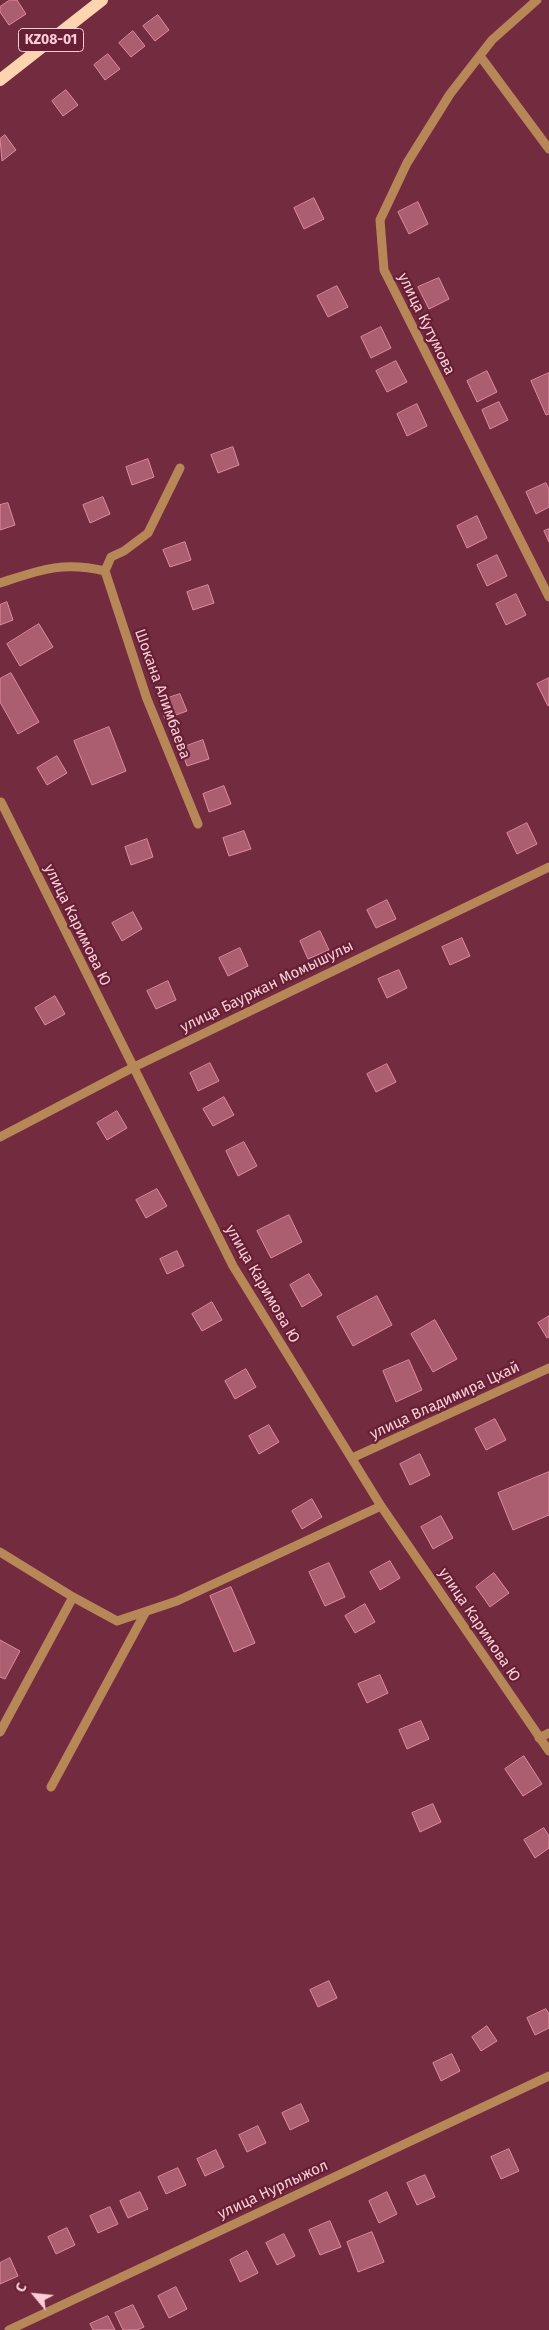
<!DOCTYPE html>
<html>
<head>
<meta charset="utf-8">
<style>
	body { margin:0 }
	#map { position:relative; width:549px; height:2330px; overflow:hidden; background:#732b40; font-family:"Fira Sans",sans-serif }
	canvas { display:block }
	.north { position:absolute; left:10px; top:2270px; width:50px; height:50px; -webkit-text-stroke:4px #661f35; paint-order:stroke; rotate:298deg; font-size:14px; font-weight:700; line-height:20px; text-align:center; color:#fbced7 }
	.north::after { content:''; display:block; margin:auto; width:18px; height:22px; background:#fbced7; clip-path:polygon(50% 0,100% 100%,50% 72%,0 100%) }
</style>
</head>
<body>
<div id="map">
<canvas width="549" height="2330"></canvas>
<div class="north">С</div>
</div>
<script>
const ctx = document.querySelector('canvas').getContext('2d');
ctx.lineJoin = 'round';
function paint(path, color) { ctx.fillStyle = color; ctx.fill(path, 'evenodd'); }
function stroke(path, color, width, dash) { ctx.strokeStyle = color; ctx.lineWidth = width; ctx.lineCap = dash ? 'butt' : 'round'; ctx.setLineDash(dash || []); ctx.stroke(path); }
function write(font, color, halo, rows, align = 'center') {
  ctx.font = font + ' "Fira Sans",sans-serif'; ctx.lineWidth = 4.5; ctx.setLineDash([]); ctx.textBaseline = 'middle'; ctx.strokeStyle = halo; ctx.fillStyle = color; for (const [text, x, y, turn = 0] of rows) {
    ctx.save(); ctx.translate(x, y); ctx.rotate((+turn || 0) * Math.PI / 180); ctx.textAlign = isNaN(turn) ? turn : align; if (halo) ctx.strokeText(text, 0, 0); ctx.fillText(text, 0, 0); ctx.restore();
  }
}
const building = new Path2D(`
	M 10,0 L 17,0 L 26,14 L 9,25 L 0,12 L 0,7 Z
	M 158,15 L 169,30 L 155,41 L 143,26 Z
	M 133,31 L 145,46 L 131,57 L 119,43 Z
	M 108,54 L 120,69 L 105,80 L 94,65 Z
	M 66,90 L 78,105 L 63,116 L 52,101 Z
	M 5,135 L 16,150 L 2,161 L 0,139 Z
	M 314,198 L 324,219 L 304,229 L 294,208 Z
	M 418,202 L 428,224 L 409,234 L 398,212 Z
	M 439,278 L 449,299 L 429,309 L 418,287 Z
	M 337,286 L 348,307 L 328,317 L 317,296 Z
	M 381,327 L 391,348 L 371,358 L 361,337 Z
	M 396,361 L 407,382 L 387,392 L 376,371 Z
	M 487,371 L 497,392 L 477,402 L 467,381 Z
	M 549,373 L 549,414 L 546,415 L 531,381 Z
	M 499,402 L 508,420 L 490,429 L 482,410 Z
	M 417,404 L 427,426 L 407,436 L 397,414 Z
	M 233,447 L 239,465 L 218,473 L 211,455 Z
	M 148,459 L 154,477 L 132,485 L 126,467 Z
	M 546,483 L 549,489 L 549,507 L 536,514 L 526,492 Z
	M 103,497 L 110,514 L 90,523 L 83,505 Z
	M 8,503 L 15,525 L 0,530 L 0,505 Z
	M 477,516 L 487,538 L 467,548 L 457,526 Z
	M 549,529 L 549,542 L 544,531 Z
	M 185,542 L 191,560 L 170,567 L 163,550 Z
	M 497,555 L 507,576 L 487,586 L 477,565 Z
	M 208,585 L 214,603 L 193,610 L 187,592 Z
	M 516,594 L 526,615 L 506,625 L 496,604 Z
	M 7,602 L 13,620 L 0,625 L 0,605 Z
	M 39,624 L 53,647 L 20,666 L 7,644 Z
	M 11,673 L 39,722 L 18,734 L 0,702 L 0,679 Z
	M 549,678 L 549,705 L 548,706 L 537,684 Z
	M 180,694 L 187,711 L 165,719 L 159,701 Z
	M 109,727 L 126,771 L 92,785 L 74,741 Z
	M 203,740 L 209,759 L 187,766 L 181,748 Z
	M 57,756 L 67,773 L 47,785 L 37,768 Z
	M 224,786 L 231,804 L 209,812 L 203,794 Z
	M 527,823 L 537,844 L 517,854 L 507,833 Z
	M 244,831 L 251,849 L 229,856 L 223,838 Z
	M 147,839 L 153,857 L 131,865 L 125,847 Z
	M 387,900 L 396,919 L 376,928 L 367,910 Z
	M 133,912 L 142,929 L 122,941 L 112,923 Z
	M 320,931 L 329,950 L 308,959 L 300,941 Z
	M 462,938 L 470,956 L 450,965 L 442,947 Z
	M 240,948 L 248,966 L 228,976 L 219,958 Z
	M 399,970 L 407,988 L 387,998 L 378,979 Z
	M 168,981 L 176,1000 L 156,1009 L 147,991 Z
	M 55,996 L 65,1014 L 45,1025 L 35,1008 Z
	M 210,1063 L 219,1081 L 198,1091 L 190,1073 Z
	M 387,1064 L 396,1082 L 376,1092 L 367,1074 Z
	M 224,1097 L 234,1115 L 213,1126 L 203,1109 Z
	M 117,1111 L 127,1128 L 107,1140 L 97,1123 Z
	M 244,1142 L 257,1166 L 238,1176 L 226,1151 Z
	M 157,1189 L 167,1206 L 146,1218 L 136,1200 Z
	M 289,1215 L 302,1242 L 271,1258 L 257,1231 Z
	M 177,1251 L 184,1266 L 167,1274 L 160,1259 Z
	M 309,1274 L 322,1295 L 302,1307 L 290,1285 Z
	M 377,1296 L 392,1325 L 353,1346 L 337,1317 Z
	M 212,1302 L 222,1320 L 202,1331 L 192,1314 Z
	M 549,1316 L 549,1337 L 547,1338 L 538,1323 Z
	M 435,1320 L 457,1359 L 433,1372 L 411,1334 Z
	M 409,1360 L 422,1390 L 396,1402 L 383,1371 Z
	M 246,1369 L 256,1387 L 235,1399 L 225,1381 Z
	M 495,1419 L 506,1440 L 486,1450 L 475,1429 Z
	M 269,1425 L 279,1442 L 259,1454 L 249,1436 Z
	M 420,1454 L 430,1475 L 410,1485 L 400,1464 Z
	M 549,1472 L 549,1515 L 513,1530 L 498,1493 Z
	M 312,1499 L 322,1517 L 302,1529 L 292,1511 Z
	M 441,1516 L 453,1538 L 433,1549 L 421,1527 Z
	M 390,1561 L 400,1578 L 380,1590 L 370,1572 Z
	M 329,1563 L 345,1597 L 325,1606 L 309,1572 Z
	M 494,1573 L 509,1593 L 490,1607 L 476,1587 Z
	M 231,1587 L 255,1643 L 234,1652 L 210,1596 Z
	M 365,1604 L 375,1622 L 355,1633 L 345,1616 Z
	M 0,1640 L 20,1651 L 5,1679 L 0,1677 Z
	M 380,1675 L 388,1693 L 367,1703 L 358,1684 Z
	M 421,1721 L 429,1739 L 407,1749 L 399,1730 Z
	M 524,1756 L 542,1784 L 523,1796 L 505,1769 Z
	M 433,1804 L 441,1822 L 420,1832 L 412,1813 Z
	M 544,1828 L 549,1836 L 549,1848 L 535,1858 L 524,1840 Z
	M 329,1981 L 337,1998 L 318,2007 L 310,1990 Z
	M 546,2009 L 549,2014 L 549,2028 L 535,2035 L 527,2018 Z
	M 487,2026 L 497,2041 L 481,2051 L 472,2037 Z
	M 452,2054 L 460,2071 L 441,2081 L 433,2063 Z
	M 301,2104 L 309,2121 L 290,2130 L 282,2113 Z
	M 258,2126 L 266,2143 L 247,2152 L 239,2135 Z
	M 509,2149 L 519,2171 L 501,2179 L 491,2157 Z
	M 216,2150 L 224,2167 L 205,2176 L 197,2159 Z
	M 178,2168 L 186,2185 L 166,2194 L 158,2177 Z
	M 425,2175 L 435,2197 L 417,2205 L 407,2183 Z
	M 140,2192 L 148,2209 L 128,2218 L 120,2201 Z
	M 387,2192 L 397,2214 L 379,2223 L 369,2201 Z
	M 110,2207 L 118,2224 L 98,2233 L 90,2216 Z
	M 330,2221 L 341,2247 L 320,2255 L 309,2230 Z
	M 67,2228 L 75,2245 L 56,2254 L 48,2237 Z
	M 372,2232 L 384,2262 L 358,2272 L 347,2242 Z
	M 284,2234 L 295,2256 L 277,2265 L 266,2243 Z
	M 247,2251 L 258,2273 L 240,2282 L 230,2260 Z
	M 10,2258 L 18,2276 L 0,2284 L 0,2263 Z
	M 176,2287 L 187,2309 L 169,2318 L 158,2296 Z
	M 133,2305 L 144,2327 L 137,2330 L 123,2330 L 115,2313 Z
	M 108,2316 L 115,2330 L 93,2330 L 90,2324 Z`);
const minor = new Path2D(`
	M 537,0 L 492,40 L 450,94 L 407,163 L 380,220 L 384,270 L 549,597
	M 480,56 L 549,149
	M 105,571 L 111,557 L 124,551 L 148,533 L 180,468
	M 0,583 C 40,570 62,561 105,571 L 147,699 L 198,824
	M 1,802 L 233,1266 L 381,1506 L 549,1751
	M 0,1137 L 132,1068 L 549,867
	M 352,1458 L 549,1368
	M 0,1552 L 73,1597 L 117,1621 L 177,1601 L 381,1506
	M 0,1732 L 73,1597
	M 539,1738 L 549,1733
	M 51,1787 L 145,1613
	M 9,2330 L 549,2076`);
const major = new Path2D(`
	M 0,80 L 102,0`);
const shields = [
	[51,40,65]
];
const shieldNames = [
	["KZ08-01",51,40]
];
const streetNames = [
	["улица Кутумова",426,324,64],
	["Шокана Алимбаева",162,694,70],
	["улица Каримова Ю",77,925,64],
	["улица Бауржан Момышулы",267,987,-26],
	["улица Каримова Ю",262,1284,60],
	["улица Владимира Цхай",445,1401,-25],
	["улица Каримова Ю",479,1625,56],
	["улица Нурлыжол",273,2190,-25]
];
paint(building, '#ac5e71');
stroke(building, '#de8b9e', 1);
stroke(minor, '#b88757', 9);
stroke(major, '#fcd4af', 12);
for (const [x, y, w] of shields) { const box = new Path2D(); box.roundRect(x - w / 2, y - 11.5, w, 23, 4); ctx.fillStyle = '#661f35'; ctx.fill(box); stroke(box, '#fbced7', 1); }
write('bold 14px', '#fbced7', null, shieldNames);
write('15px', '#fbced7', '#661f35', streetNames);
</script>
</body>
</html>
